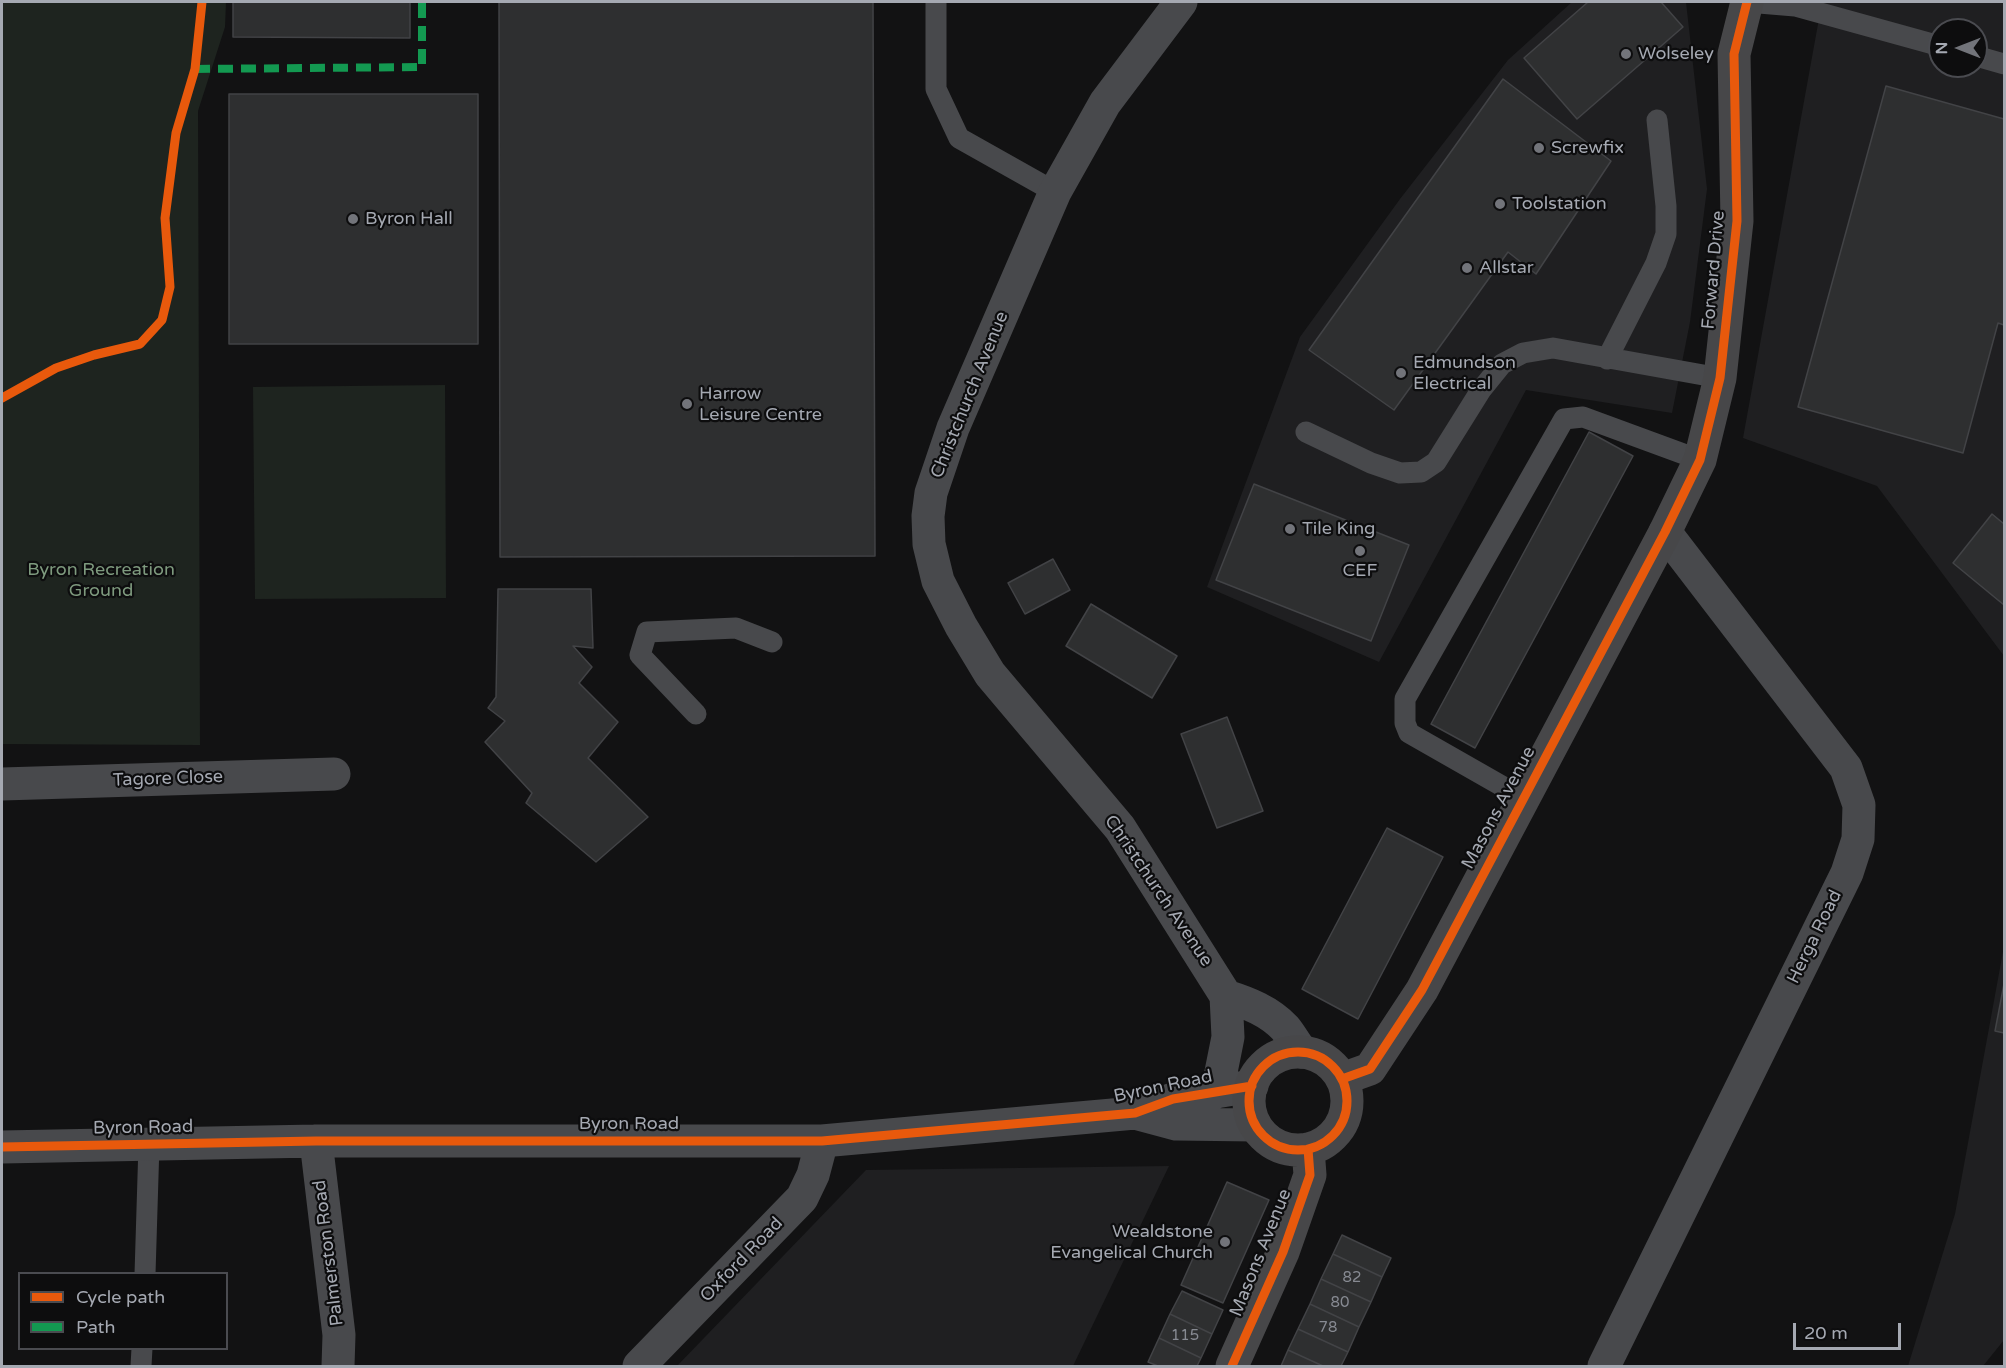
<!DOCTYPE html>
<html>
<head>
<meta charset="utf-8">
<style>
	body { margin:0 }
	#map { position:relative; width:2006px; height:1368px; overflow:hidden; background:#121213; font-family:"Varela Round",sans-serif }
	canvas { display:block }
	.frame { position:absolute; inset:0; border:3px solid #a5a9b2; pointer-events:none }
	.legend { position:absolute; left:18px; top:1272px; width:210px; height:78px; box-sizing:border-box; background:#0d0d0e; border:2px solid #4a4b50; margin:0; padding:8px 10px; list-style:none; font-size:18px; color:#a5a9b2 }
	.legend li { display:flex; align-items:center; gap:12px; height:30px }
	.legend b { width:30px; border:2px solid #4a4b50 }
	.north { position:absolute; left:1928px; top:18px; width:60px; height:60px; box-sizing:border-box; background:#0d0d0e; border:2px solid #4a4b50; border-radius:50%; rotate:270deg; font-size:16px; font-weight:700; line-height:24px; text-align:center; color:#a5a9b2 }
	.north::after { content:''; display:block; margin:auto; width:21px; height:27px; background:#72747a; clip-path:polygon(50% 0,100% 100%,50% 72%,0 100%) }
	.scale { position:absolute; left:1793px; top:1323px; width:108px; height:27px; box-sizing:border-box; border:3px solid #a5a9b2; border-top:0; padding-left:8px; font-size:18px; line-height:21px; white-space:nowrap; color:#a5a9b2; -webkit-text-stroke:4px #0d0d0e; paint-order:stroke }
</style>
</head>
<body>
<div id="map">
<canvas width="2006" height="1368"></canvas>
<div class="frame"></div>
<ul class="legend">
<li><b style="height:8px;background:#e8590c"></b>Cycle path</li>
<li><b style="height:8px;background:#139951"></b>Path</li>
</ul>
<div class="north">N</div>
<div class="scale">20 m</div>
</div>
<script>
const ctx = document.querySelector('canvas').getContext('2d');
ctx.lineJoin = 'round';
function paint(path, color) { ctx.fillStyle = color; ctx.fill(path, 'evenodd'); }
function stroke(path, color, width, dash) { ctx.strokeStyle = color; ctx.lineWidth = width; ctx.lineCap = dash ? 'butt' : 'round'; ctx.setLineDash(dash || []); ctx.stroke(path); }
function write(font, color, halo, rows, align = 'center') {
  ctx.font = font + ' "Varela Round",sans-serif'; ctx.lineWidth = 4.5; ctx.setLineDash([]); ctx.textBaseline = 'middle'; ctx.strokeStyle = halo; ctx.fillStyle = color; for (const [text, x, y, turn = 0] of rows) {
    ctx.save(); ctx.translate(x, y); ctx.rotate((+turn || 0) * Math.PI / 180); ctx.textAlign = isNaN(turn) ? turn : align; if (halo) ctx.strokeText(text, 0, 0); ctx.fillText(text, 0, 0); ctx.restore();
  }
}
const built = new Path2D(`
	M 1572,2 L 1686,2 L 1707,189 L 1690,322 L 1672,413 L 1526,390 L 1379,662 L 1207,587 L 1300,337 L 1400,199 L 1508,60 Z
	M 1822,2 L 2004,2 L 2004,656 L 1877,486 L 1743,438 ZM 1940,30 L 1976,30 L 1976,66 L 1940,66 Z
	M 2004,946 L 2004,1340 L 1983,1366 L 1908,1366 L 1955,1214 Z
	M 1169,1166 L 1073,1366 L 677,1366 L 866,1170 Z`);
const green = new Path2D(`
	M 2,2 L 226,2 L 225,27 L 198,111 L 200,745 L 2,744 Z
	M 445,385 L 446,598 L 255,599 L 253,387 Z`);
const building = new Path2D(`
	M 233,2 L 410,2 L 410,38 L 233,37 Z
	M 499,2 L 873,2 L 875,556 L 500,557 Z
	M 1588,2 L 1661,2 L 1683,27 L 1577,119 L 1524,58 Z
	M 1503,79 L 1611,161 L 1536,274 L 1508,252 L 1394,410 L 1309,350 Z
	M 1886,86 L 2004,119 L 2004,325 L 1998,323 L 1963,453 L 1798,407 Z
	M 229,94 L 478,94 L 478,344 L 229,344 Z
	M 1589,432 L 1633,456 L 1475,748 L 1431,724 Z
	M 1254,484 L 1409,545 L 1371,641 L 1216,580 Z
	M 1992,514 L 2004,524 L 2004,605 L 1953,563 Z
	M 1053,559 L 1070,590 L 1025,614 L 1008,583 Z
	M 498,589 L 591,589 L 593,648 L 573,646 L 592,667 L 579,683 L 618,722 L 588,758 L 648,817 L 596,862 L 526,803 L 532,793 L 485,742 L 505,721 L 488,708 L 496,697 Z
	M 1091,604 L 1177,656 L 1152,698 L 1066,646 Z
	M 1227,717 L 1263,811 L 1217,828 L 1181,734 Z
	M 1387,828 L 1443,857 L 1358,1019 L 1302,989 Z
	M 2004,984 L 2004,1033 L 1995,1031 Z
	M 1227,1182 L 1269,1200 L 1223,1303 L 1181,1285 Z
	M 1342,1235 L 1391,1258 L 1382,1277 L 1333,1254 Z
	M 1333,1254 L 1382,1277 L 1371,1302 L 1321,1279 Z
	M 1321,1279 L 1371,1302 L 1359,1327 L 1310,1304 Z
	M 1182,1291 L 1223,1310 L 1212,1334 L 1170,1314 Z
	M 1310,1304 L 1359,1327 L 1348,1352 L 1298,1329 Z
	M 1170,1314 L 1212,1334 L 1201,1358 L 1159,1338 Z
	M 1298,1329 L 1348,1352 L 1341,1366 L 1323,1366 L 1288,1350 Z
	M 1159,1338 L 1201,1358 L 1197,1366 L 1158,1366 L 1148,1362 Z
	M 1288,1350 L 1323,1366 L 1281,1366 Z`);
const lane = new Path2D(`
	M 936,2 L 936,89 L 959,138 L 1055,192
	M 1747,2 L 1795,6 L 1940,46
	M 1976,56 L 2004,64
	M 1607,359 L 1656,263 L 1666,234 L 1666,206 L 1657,120
	M 1306,432 L 1371,463 L 1400,473 L 1421,472 L 1436,462 L 1481,390 L 1502,364 L 1523,353 L 1553,348 L 1720,378
	M 696,714 L 640,655 L 647,632 L 736,628 L 772,642
	M 1523,798 L 1409,733 L 1405,723 L 1405,699 L 1564,419 L 1583,417 L 1700,460
	M 145,1274 L 149,1144
	M 141,1366 L 142,1348`);
const street = new Path2D(`
	M 1181,2 L 1105,103 L 1055,192 L 953,428 L 931,493 L 928,516 L 929,544 L 938,581 L 961,626 L 990,674 L 1120,828 L 1226,996 L 1228,1037 L 1217,1092
	M 2,784 L 334,774
	M 1226,996 C 1248,1003 1269,1011 1285,1028 C 1291,1035 1296,1045 1302,1052
	M 1135,1113 L 1176,1124 L 1255,1125
	M 316,1141 L 339,1335 L 338,1366
	M 2,1147 L 316,1141 L 822,1141 L 1135,1113 L 1173,1099 L 1252,1086
	M 639,1366 L 802,1198 L 813,1175 L 822,1141
	M 1604,1366 L 1847,873 L 1858,839 L 1859,805 L 1846,768 L 1665,532`);
const secondary = new Path2D(`
	M1249 1101a49 49 0 1 1 98 0a49 49 0 1 1-98 0Z
	M 1342,1079 L 1370,1069 L 1422,990 L 1665,532 L 1700,460 L 1720,378 L 1737,221 L 1734,54 L 1747,2
	M 1232,1366 L 1283,1252 L 1310,1175 L 1308,1149`);
const quiet = new Path2D(`
	M 195,69 L 422,67 L 422,2`);
const cycleway = new Path2D(`
	M 2,398 L 56,368 L 94,355 L 140,344 L 162,320 L 170,287 L 165,218 L 176,133 L 195,69 L 202,2
	M1249 1101a49 49 0 1 1 98 0a49 49 0 1 1-98 0Z
	M 1342,1079 L 1370,1069 L 1422,990 L 1665,532 L 1700,460 L 1720,378 L 1737,221 L 1734,54 L 1747,2
	M 2,1147 L 316,1141 L 822,1141 L 1135,1113 L 1173,1099 L 1252,1086
	M 1232,1366 L 1283,1252 L 1310,1175 L 1308,1149`);
const markers = [
	[1626,54,6,"#72747a"],
	[1539,148,6,"#72747a"],
	[1500,204,6,"#72747a"],
	[353,219,6,"#72747a"],
	[1467,268,6,"#72747a"],
	[1401,373,6,"#72747a"],
	[687,404,6,"#72747a"],
	[1290,529,6,"#72747a"],
	[1360,551,6,"#72747a"],
	[1225,1242,6,"#72747a"]
];
const numberNames = [
	["82",1352,1278],
	["80",1340,1303],
	["78",1328,1328],
	["115",1185,1336]
];
const poiNames = [
	["Wolseley",1638,54],
	["Screwfix",1551,148],
	["Toolstation",1512,204],
	["Byron Hall",365,219],
	["Allstar",1479,268],
	["Edmundson",1413,363],
	["Electrical",1413,384],
	["Harrow",699,394],
	["Leisure Centre",699,415],
	["Tile King",1302,529],
	["CEF",1360,571,"center"],
	["Wealdstone",1213,1232,"right"],
	["Evangelical Church",1213,1253,"right"]
];
const streetNames = [
	["Forward Drive",1714,270,-85],
	["Christchurch Avenue",970,395,-68],
	["Tagore Close",168,779,-2],
	["Masons Avenue",1499,808,-62],
	["Christchurch Avenue",1158,891,56],
	["Herga Road",1815,937,-64],
	["Byron Road",1163,1087,-12],
	["Byron Road",629,1124],
	["Byron Road",143,1128,-1],
	["Palmerston Road",329,1253,-97],
	["Masons Avenue",1261,1253,-68],
	["Oxford Road",742,1260,-46]
];
const parkNames = [
	["Byron Recreation",101,570],
	["Ground",101,591]
];
paint(built, '#1f1f21');
paint(green, '#1e241f');
paint(building, '#2e2f30');
stroke(building, '#424346', 1.5);
stroke(lane, '#48494c', 21);
stroke(street, '#48494c', 33);
stroke(secondary, '#474749', 33);
stroke(quiet, '#139951', 8, [15, 8]);
stroke(cycleway, '#e8590c', 9);
for (const [x, y, r, color] of markers) { const dot = new Path2D(); dot.arc(x, y, r, 0, 2 * Math.PI); ctx.fillStyle = color; ctx.fill(dot); stroke(dot, '#0d0d0e', 2); }
write('15px', '#878a92', null, numberNames);
write('18px', '#a5a9b2', '#0d0d0e', poiNames, 'left');
write('18px', '#a5a9b2', '#0d0d0e', streetNames);
write('18px', '#7e9a7e', '#0d0d0e', parkNames);
</script>
</body>
</html>
